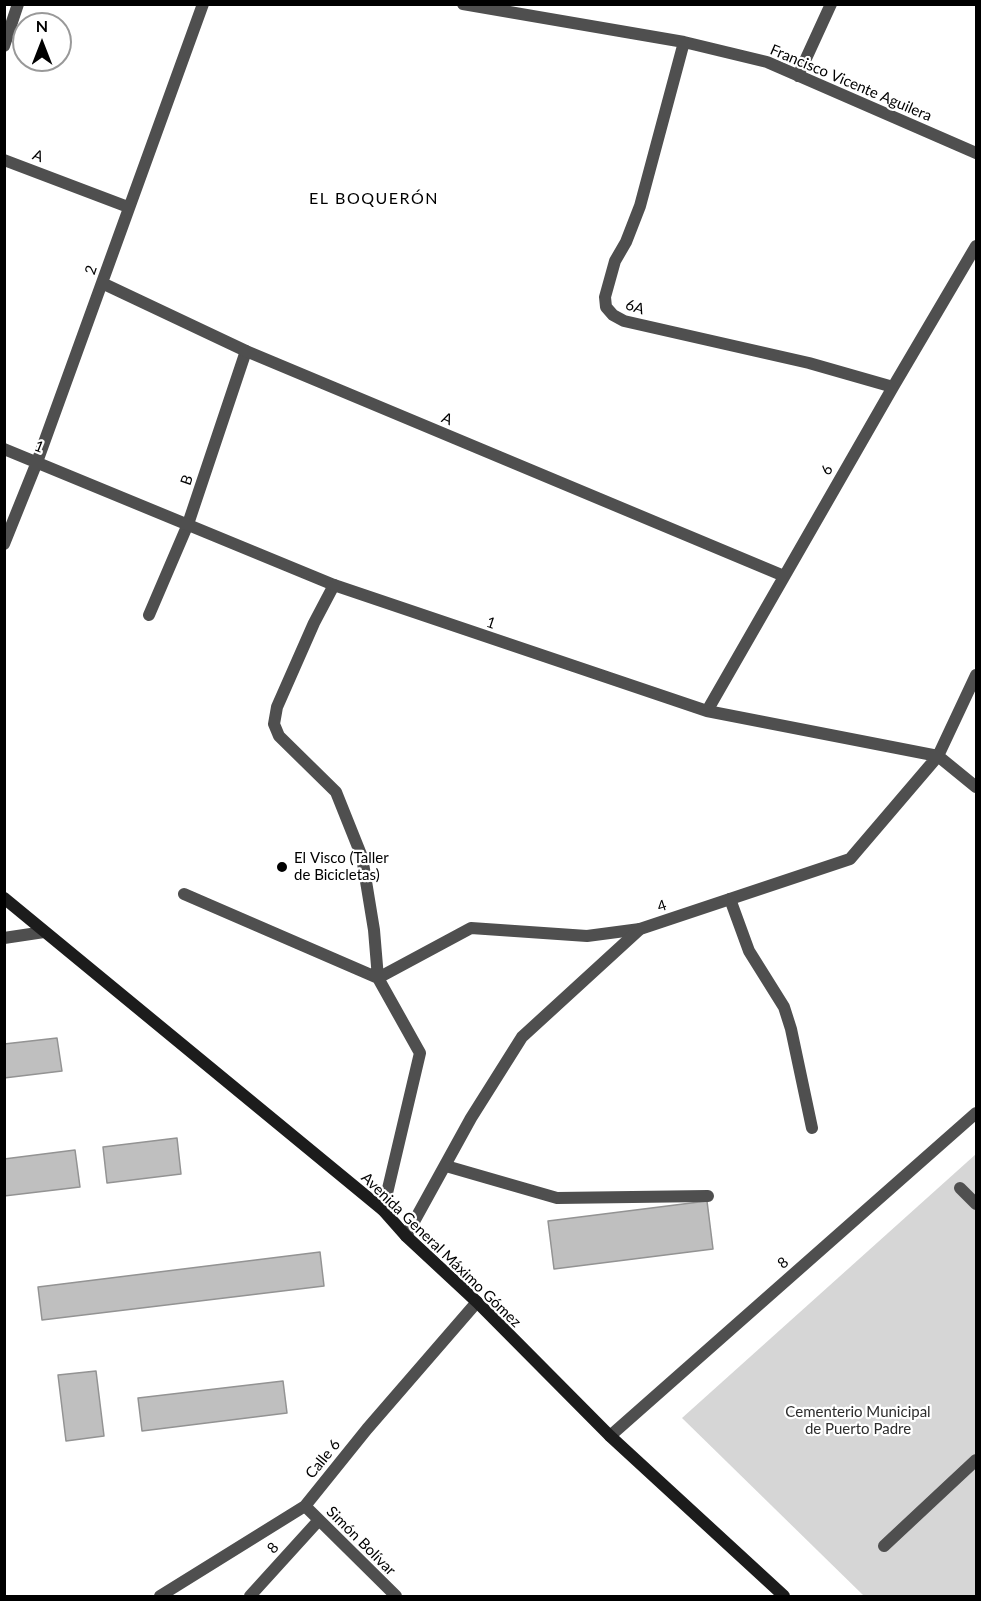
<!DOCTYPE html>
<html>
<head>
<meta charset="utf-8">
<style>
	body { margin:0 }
	#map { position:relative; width:981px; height:1601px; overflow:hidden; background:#fff; font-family:Lato,sans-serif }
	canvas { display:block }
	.frame { position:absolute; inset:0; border:6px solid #000; pointer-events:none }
	.north { position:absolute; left:12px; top:12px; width:60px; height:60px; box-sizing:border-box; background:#fff; border:2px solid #999; border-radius:50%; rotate:0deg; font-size:16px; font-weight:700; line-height:24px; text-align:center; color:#000 }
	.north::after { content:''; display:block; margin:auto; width:21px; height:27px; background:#000; clip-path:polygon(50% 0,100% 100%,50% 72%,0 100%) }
</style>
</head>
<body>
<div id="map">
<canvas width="981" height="1601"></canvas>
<div class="frame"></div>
<div class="north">N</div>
</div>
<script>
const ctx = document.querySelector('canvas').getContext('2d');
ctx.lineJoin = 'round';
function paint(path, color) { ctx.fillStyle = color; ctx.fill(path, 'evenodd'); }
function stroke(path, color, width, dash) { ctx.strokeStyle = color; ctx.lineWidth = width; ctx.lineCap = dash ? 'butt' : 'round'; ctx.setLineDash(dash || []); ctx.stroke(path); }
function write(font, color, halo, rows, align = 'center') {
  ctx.font = font + ' Lato,sans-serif'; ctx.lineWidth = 4.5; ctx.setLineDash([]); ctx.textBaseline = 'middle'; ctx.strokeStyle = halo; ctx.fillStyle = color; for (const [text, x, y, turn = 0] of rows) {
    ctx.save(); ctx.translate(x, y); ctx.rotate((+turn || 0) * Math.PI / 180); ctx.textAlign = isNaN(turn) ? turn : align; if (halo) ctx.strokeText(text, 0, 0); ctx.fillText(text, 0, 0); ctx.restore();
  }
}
const green = new Path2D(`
	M 976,1154 L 976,1596 L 864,1596 L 682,1418 Z`);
const building = new Path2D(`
	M 57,1038 L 62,1071 L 4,1078 L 4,1044 Z
	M 177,1138 L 181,1174 L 107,1183 L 103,1147 Z
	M 75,1150 L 80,1187 L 4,1196 L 4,1159 Z
	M 707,1201 L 713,1249 L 554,1269 L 548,1221 Z
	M 320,1252 L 324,1286 L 42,1320 L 38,1287 Z
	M 96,1371 L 104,1436 L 66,1441 L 58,1375 Z
	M 283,1381 L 287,1413 L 142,1431 L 138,1398 Z`);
const lane = new Path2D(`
	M 334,585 L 314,623 L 277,707 L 274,724 L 279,736 L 336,792 L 362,857 L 374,930 L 378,978 L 420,1053 L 383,1210
	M 149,615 L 188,524 L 246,351
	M 184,894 L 378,978
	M 730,899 L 749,951 L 784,1007 L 791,1029 L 812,1128
	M 378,978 L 471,928 L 587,936 L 640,929
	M 446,1166 L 557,1198 L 708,1196
	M 960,1188 L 976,1204
	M 884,1546 L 976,1460`);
const street = new Path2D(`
	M 463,4 L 684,42 L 767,62 L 976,153
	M 684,42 L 640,206 L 626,242 L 615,261 L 605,297 L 606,307 L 613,315 L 624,321 L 809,363 L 893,387
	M 4,46 L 18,4
	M 798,76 L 831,4
	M 4,160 L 128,207
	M 102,283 L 246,351 L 784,576
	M 4,449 L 334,585 L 707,711 L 938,756 L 976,787
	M 4,544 L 37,462 L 203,4
	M 707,711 L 893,387 L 976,246
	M 4,938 L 44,932
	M 406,1236 L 471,1118 L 522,1037 L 640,929 L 850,859 L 938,756 L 976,675
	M 610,1436 L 976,1113
	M 305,1506 L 396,1596
	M 160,1596 L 305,1506 L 367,1429 L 477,1302
	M 250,1596 L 319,1520`);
const secondary = new Path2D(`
	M 4,898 L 383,1210 L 406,1236 L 477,1302 L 610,1436 L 784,1596`);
const markers = [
	[282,867,6,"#000"]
];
const streetNames = [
	["Francisco Vicente Aguilera",851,83,23],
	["A",38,156,21],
	["2",91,270,-71],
	["6A",635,307,18],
	["A",447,419,23],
	["1",39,447,22],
	["6",827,470,-60],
	["B",187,480,-71],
	["1",491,623,19],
	["4",662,906,-18],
	["Avenida General Máximo Gómez",441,1250,44],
	["8",783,1263,-41],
	["Calle 6",323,1459,-51],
	["Simón Bolívar",361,1541,45],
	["8",273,1548,-48]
];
const poiNames = [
	["El Visco (Taller",294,858],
	["de Bicicletas)",294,875]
];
const parkNames = [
	["Cementerio Municipal",858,1412],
	["de Puerto Padre",858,1429]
];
const neighbourhoodNames = [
	["EL BOQUERÓN",374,199]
];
paint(green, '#d6d6d6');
paint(building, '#bfbfbf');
stroke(building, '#939393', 1.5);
stroke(lane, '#4f4f4f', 12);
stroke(street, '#4f4f4f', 12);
stroke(secondary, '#1c1c1c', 12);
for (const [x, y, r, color] of markers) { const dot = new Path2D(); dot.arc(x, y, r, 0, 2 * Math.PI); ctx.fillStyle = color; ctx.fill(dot); stroke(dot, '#fff', 2); }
write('15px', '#000', '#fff', streetNames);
write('15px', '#000', '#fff', poiNames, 'left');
write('15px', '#2d2d2d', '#fff', parkNames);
ctx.letterSpacing = '1.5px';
write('16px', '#000', '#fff', neighbourhoodNames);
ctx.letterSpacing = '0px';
</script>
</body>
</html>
